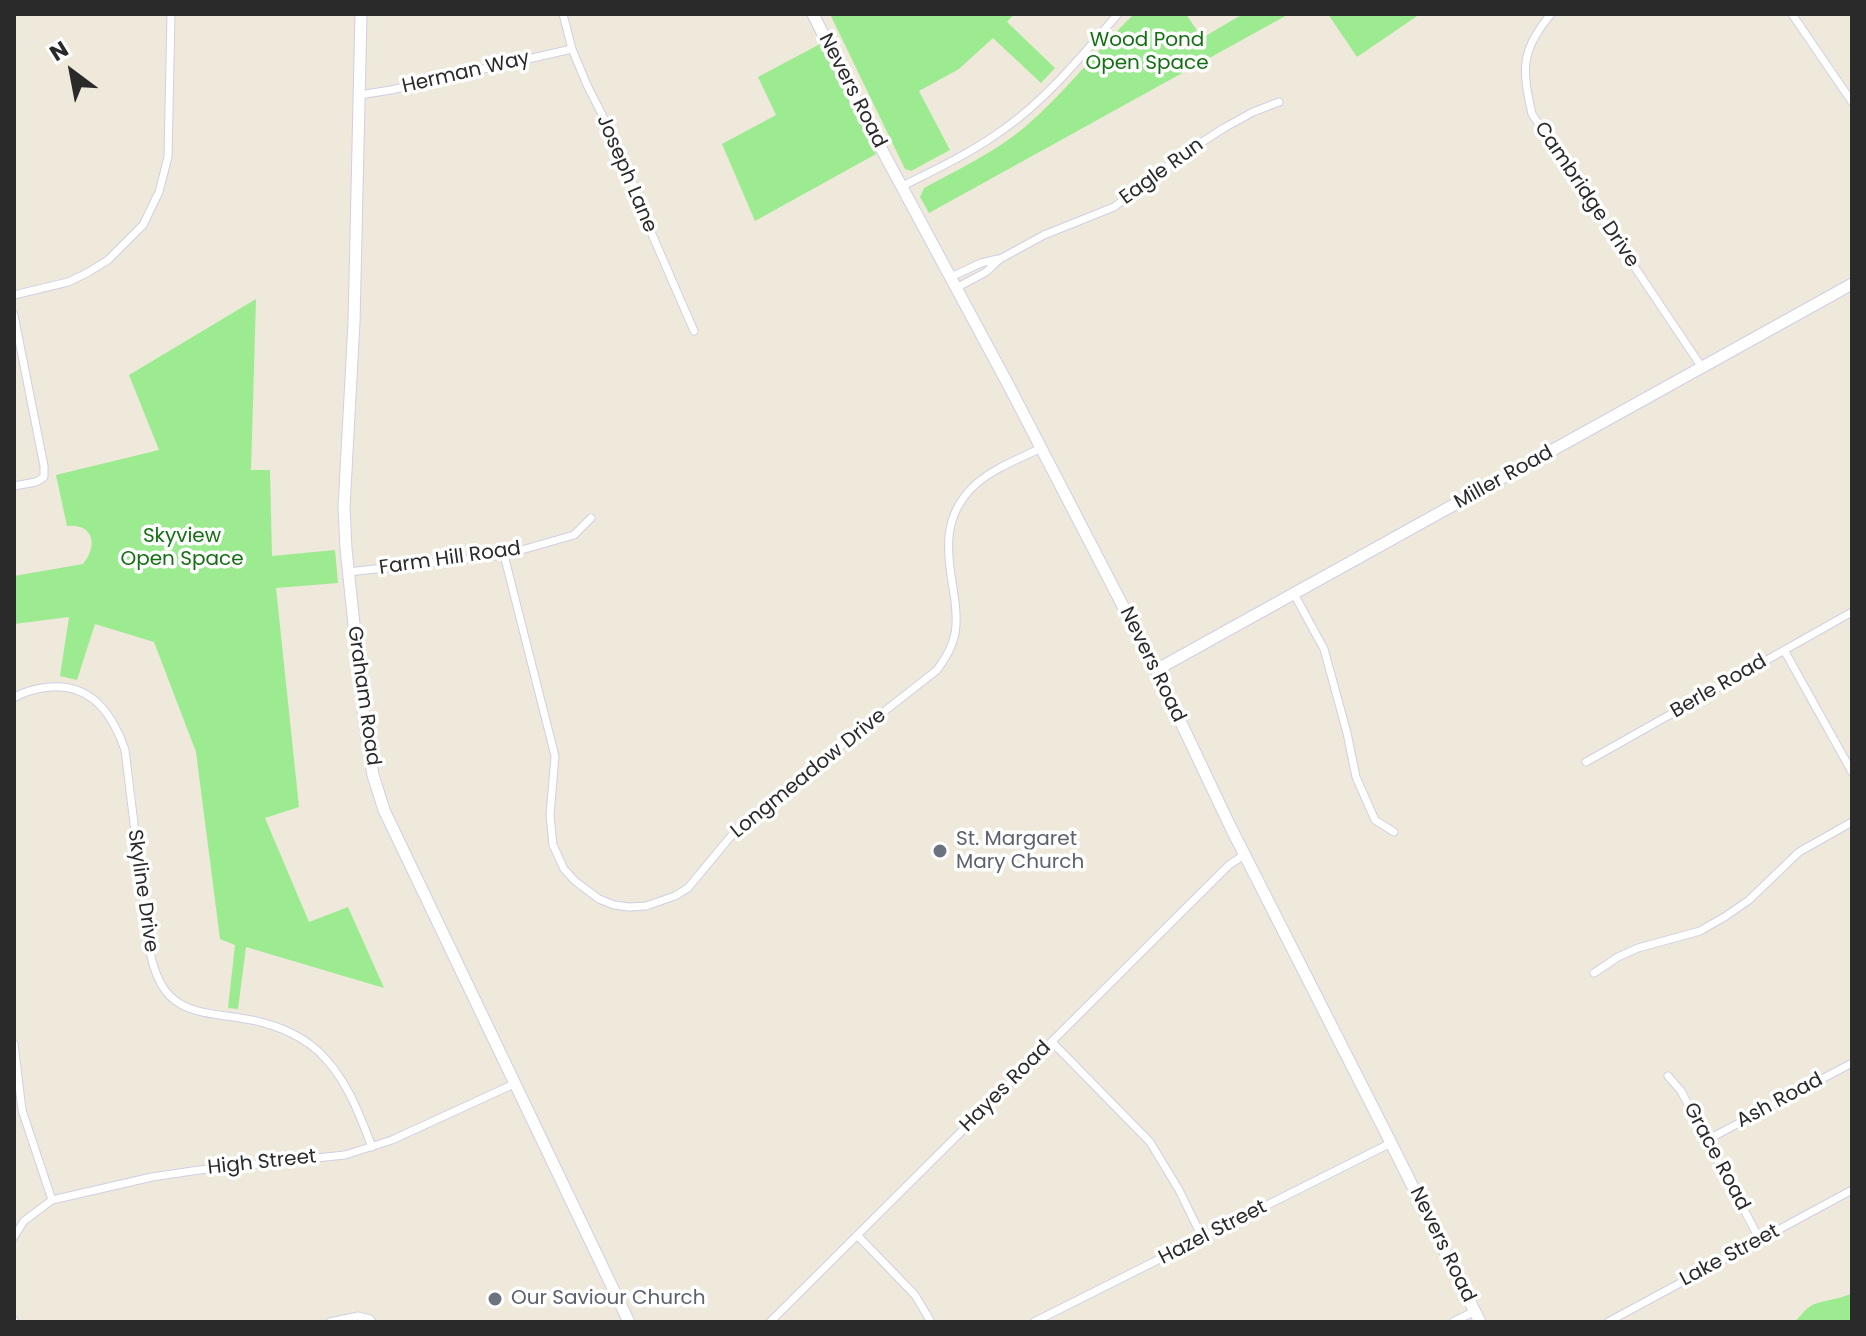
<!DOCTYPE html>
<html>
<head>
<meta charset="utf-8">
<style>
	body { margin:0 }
	#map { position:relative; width:1866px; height:1336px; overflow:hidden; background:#eee9da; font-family:Poppins,sans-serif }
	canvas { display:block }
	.frame { position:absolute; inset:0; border:16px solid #2a2a2a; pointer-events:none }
	.north { position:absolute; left:32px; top:32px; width:80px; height:80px; -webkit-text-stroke:6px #fff; paint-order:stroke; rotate:328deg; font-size:22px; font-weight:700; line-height:32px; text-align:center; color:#2a2a2a }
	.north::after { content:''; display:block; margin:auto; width:28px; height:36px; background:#2a2a2a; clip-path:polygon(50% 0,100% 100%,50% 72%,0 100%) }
</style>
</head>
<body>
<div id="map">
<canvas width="1866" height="1336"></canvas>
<div class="frame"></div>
<div class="north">N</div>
</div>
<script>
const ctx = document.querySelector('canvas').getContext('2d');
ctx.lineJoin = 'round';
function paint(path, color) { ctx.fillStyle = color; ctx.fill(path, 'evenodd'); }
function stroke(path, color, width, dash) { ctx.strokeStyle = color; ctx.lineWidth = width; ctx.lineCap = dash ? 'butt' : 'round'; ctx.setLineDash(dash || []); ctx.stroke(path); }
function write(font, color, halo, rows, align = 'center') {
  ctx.font = font + ' Poppins,sans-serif'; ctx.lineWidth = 7; ctx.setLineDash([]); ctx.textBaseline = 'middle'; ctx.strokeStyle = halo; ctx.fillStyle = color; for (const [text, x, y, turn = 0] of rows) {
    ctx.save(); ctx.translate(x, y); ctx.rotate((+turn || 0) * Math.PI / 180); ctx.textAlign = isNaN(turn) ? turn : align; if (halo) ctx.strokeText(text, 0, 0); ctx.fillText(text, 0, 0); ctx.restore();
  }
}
const green = new Path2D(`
	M 830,14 L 1014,14 L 1007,22 L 1055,68 L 1041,83 L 993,38 L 959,69 L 919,91 L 950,150 L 911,171 L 905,169 Z
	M 1134,14 L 1186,14 L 1202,38 L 1243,14 L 1289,14 L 929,213 L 920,197 L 924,188 C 959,169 995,152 1025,127 C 1065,93 1097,50 1134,14 Z
	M 1328,14 L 1420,14 L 1357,57 Z
	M 820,44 L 876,154 L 755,221 L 722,144 L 776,115 L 758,77 Z
	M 256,299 L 251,470 L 270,470 L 272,556 L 335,550 L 338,583 L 276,588 L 299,807 L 265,818 L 309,922 L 348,907 L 384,988 L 246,947 L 238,1009 L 228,1008 L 235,945 L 220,939 L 196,752 L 154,642 L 95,624 L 77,680 L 60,676 L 69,617 L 14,624 L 14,576 L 83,564 C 98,546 94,523 67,526 L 56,475 L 159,450 L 129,375 Z
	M 1852,1293 L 1852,1322 L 1794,1322 C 1799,1318 1803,1312 1808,1308 C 1819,1299 1838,1301 1852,1293 Z`);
const street = new Path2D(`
	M 563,14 L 572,49 L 587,85 L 623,156 L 651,232 L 694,331
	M 1551,14 C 1520,51 1522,69 1532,114 L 1701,366
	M 1792,14 L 1852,102
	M 359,95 L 391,90 L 572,49
	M 901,187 C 936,169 973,152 1004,129 C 1048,98 1083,54 1118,14
	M 951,277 L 981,263 L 998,259
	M 956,288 L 986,272 L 1000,259 L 1044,235 L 1114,207 L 1182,155 L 1224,128 L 1253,112 L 1279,102
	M 14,295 L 68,282 L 87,273 L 108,260 L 143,225 L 159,192 L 168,157 L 171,14
	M 14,315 L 44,466 L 44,477 L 36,482 L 14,486
	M 504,555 L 555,756 L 550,815 L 553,845 L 564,869 L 575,881 L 599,899 L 614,905 L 629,907 L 646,906 L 675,896 L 688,888 L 741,824 L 937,670 C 947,656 955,643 956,625 C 957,612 955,600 953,588 C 946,548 943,514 976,484 C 994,468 1019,459 1041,448
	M 348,572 L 504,555 L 574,535 L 591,518
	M 1294,594 L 1324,649 L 1347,733 L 1356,777 L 1375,820 L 1394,832
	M 1784,650 L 1852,772
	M 14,698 C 21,693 28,691 37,689 C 85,678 110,707 125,750 L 149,946 C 152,964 157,983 170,996 C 188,1014 216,1014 240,1018 C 267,1022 297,1032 318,1051 C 346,1077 359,1113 372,1147
	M 1586,762 L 1852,612
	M 1594,973 L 1618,957 L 1638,948 L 1700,931 L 1726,916 L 1749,900 L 1799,852 L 1852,822
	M 1052,1042 L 1150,1142 L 1179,1190 L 1203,1239
	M 14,1044 L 22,1110 L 52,1200
	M 1668,1076 L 1681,1091 L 1760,1240
	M 1707,1140 L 1852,1063
	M 858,1236 L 915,1295 L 931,1322
	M 14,1237 L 24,1221 L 52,1200 L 152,1177 L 199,1170 L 345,1155 L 392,1140 L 514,1084
	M 14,1320 L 14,1322
	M 330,1322 L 358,1316 L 370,1319 L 372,1322
	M 770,1322 L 1229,865 L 1244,855
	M 1034,1322 L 1391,1143
	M 1453,1322 L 1475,1311
	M 1608,1322 L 1852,1190`);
const secondary = new Path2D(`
	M 361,14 L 354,323 L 344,507 L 346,549 L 365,728 L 373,775 L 384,810 L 629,1322
	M 813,14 L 860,109 L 1010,388 L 1156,670 L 1231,828 L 1391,1143 L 1480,1322
	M 1156,670 L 1852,284`);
const markers = [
	[940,851,8,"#6b7280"],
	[495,1299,8,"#6b7280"]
];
const parkNames = [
	["Wood Pond",1147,41],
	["Open Space",1147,64],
	["Skyview",182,537],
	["Open Space",182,560]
];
const streetNames = [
	["Herman Way",466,73,-13],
	["Nevers Road",852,91,63],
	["Eagle Run",1162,172,-36],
	["Joseph Lane",626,174,67],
	["Cambridge Drive",1586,195,56],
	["Miller Road",1504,478,-29],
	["Farm Hill Road",450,559,-8],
	["Nevers Road",1152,665,64],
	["Berle Road",1719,687,-30],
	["Graham Road",363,696,82],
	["Longmeadow Drive",809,774,-39],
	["Skyline Drive",142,891,82],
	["Hayes Road",1006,1087,-45],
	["Ash Road",1780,1101,-28],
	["Grace Road",1716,1157,62],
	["High Street",262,1163,-6],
	["Hazel Street",1213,1233,-27],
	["Nevers Road",1442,1245,64],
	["Lake Street",1730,1256,-28]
];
const worshipNames = [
	["St. Margaret",956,840],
	["Mary Church",956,863],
	["Our Saviour Church",511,1299]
];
paint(green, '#9deb90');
stroke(street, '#d0cfe5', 9);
stroke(secondary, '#d0cfe5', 13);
stroke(street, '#fff', 7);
stroke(secondary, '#fff', 11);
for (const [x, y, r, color] of markers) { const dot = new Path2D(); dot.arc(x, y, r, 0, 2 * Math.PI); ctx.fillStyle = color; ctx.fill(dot); stroke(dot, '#fff', 3); }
write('20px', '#137012', '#fff', parkNames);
write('20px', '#2a2a2a', '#fff', streetNames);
write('20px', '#5b616d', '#fff', worshipNames, 'left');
</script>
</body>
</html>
